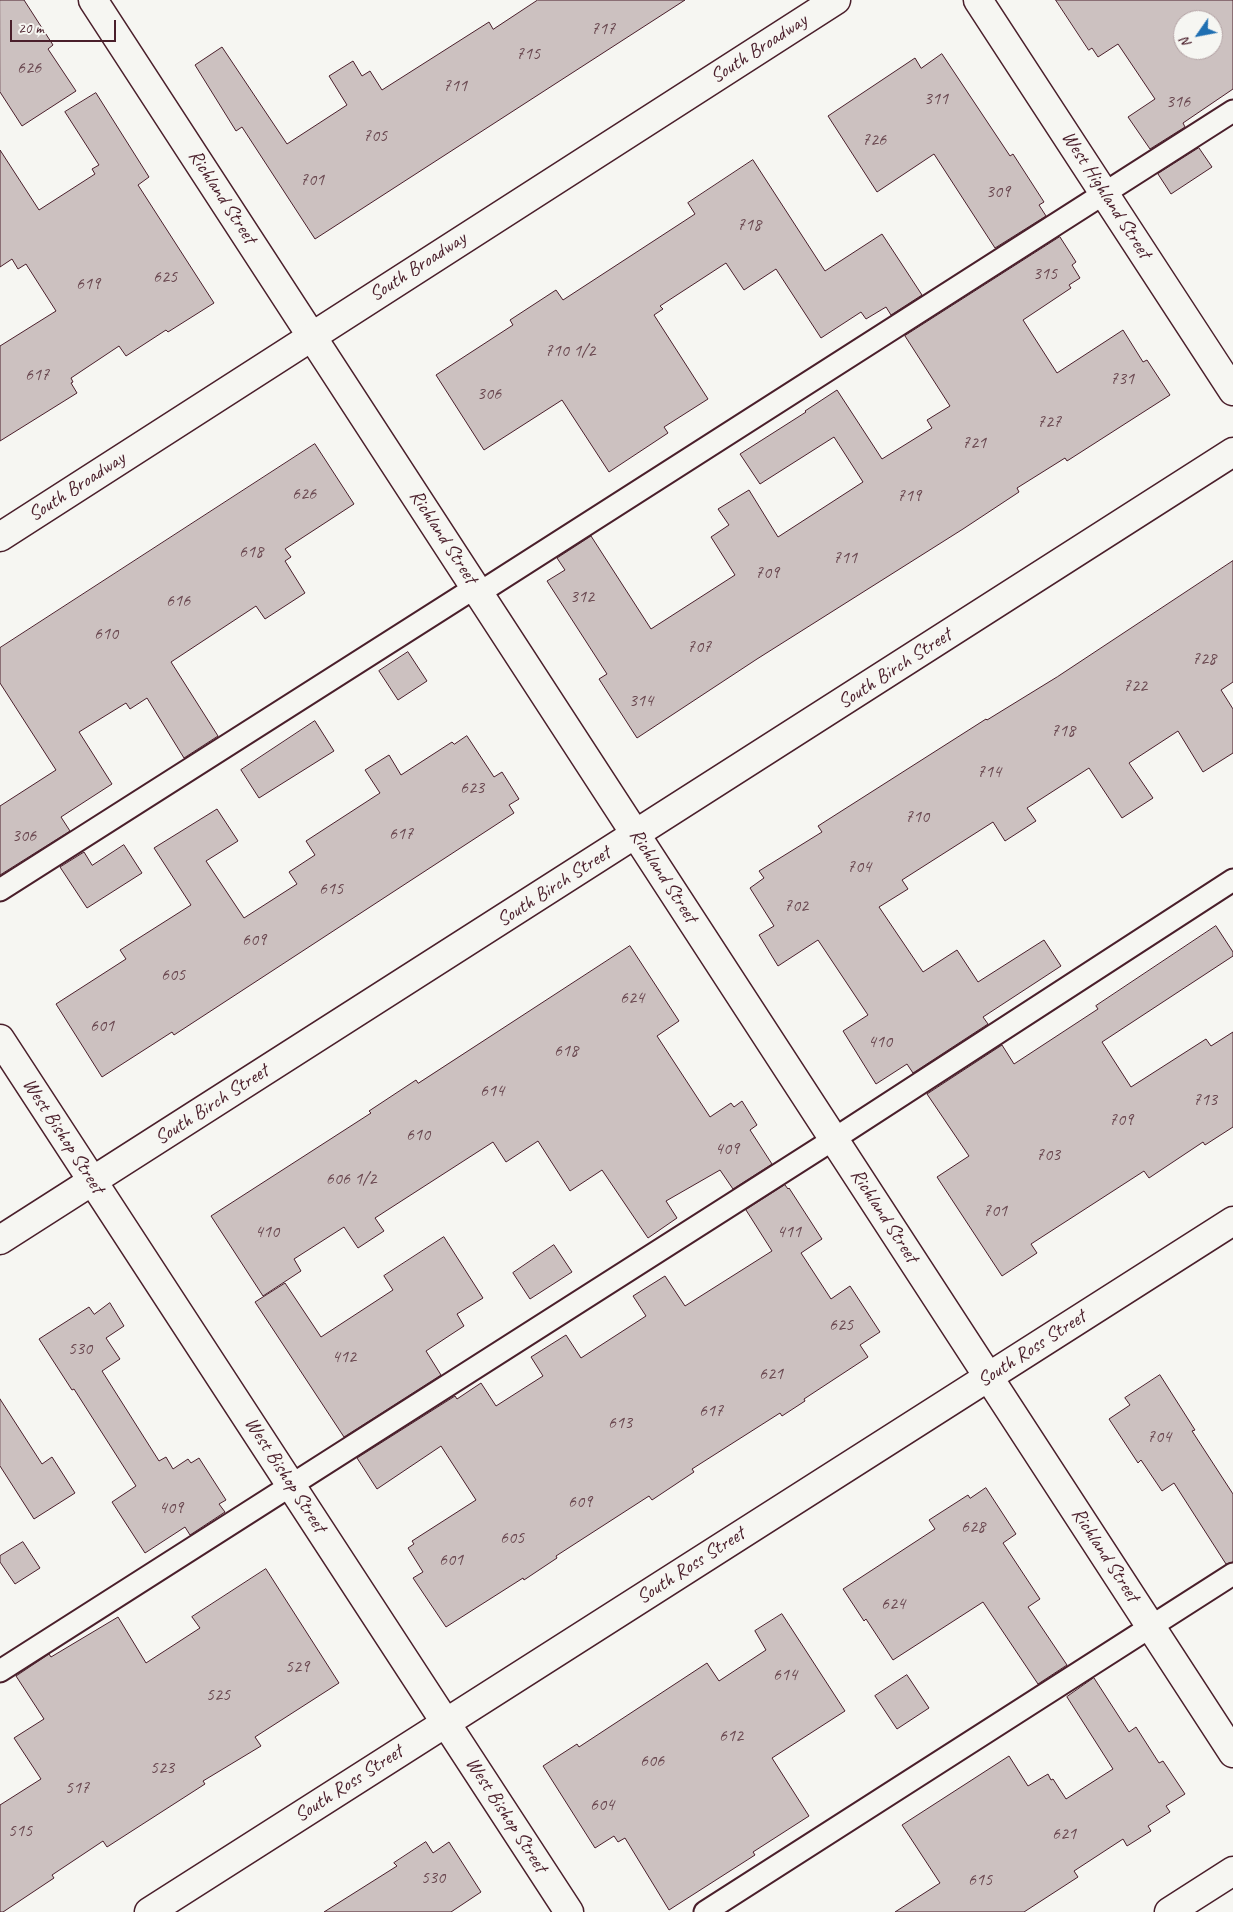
<!DOCTYPE html>
<html>
<head>
<meta charset="utf-8">
<style>
	body { margin:0 }
	#map { position:relative; width:1233px; height:1912px; overflow:hidden; background:#f6f6f2; font-family:Caveat,sans-serif }
	canvas { display:block }
	.north { position:absolute; left:1173px; top:10px; width:50px; height:50px; box-sizing:border-box; background:#f6f6f2; border:1px solid #b1a0a2; border-radius:50%; rotate:237deg; font-size:14px; font-weight:700; line-height:20px; text-align:center; color:#4a1f2b }
	.north::after { content:''; display:block; margin:auto; width:18px; height:22px; background:#1f6fb2; clip-path:polygon(50% 0,100% 100%,50% 72%,0 100%) }
	.scale { position:absolute; left:10px; top:20px; width:106px; height:22px; box-sizing:border-box; border:2px solid #4a1f2b; border-top:0; padding-left:6px; font-size:15px; line-height:18px; white-space:nowrap; color:#4a1f2b; -webkit-text-stroke:4px #f6f6f2; paint-order:stroke }
</style>
</head>
<body>
<div id="map">
<canvas width="1233" height="1912"></canvas>
<div class="north">N</div>
<div class="scale">20 m</div>
</div>
<script>
const ctx = document.querySelector('canvas').getContext('2d');
ctx.lineJoin = 'round';
function paint(path, color) { ctx.fillStyle = color; ctx.fill(path, 'evenodd'); }
function stroke(path, color, width, dash) { ctx.strokeStyle = color; ctx.lineWidth = width; ctx.lineCap = dash ? 'butt' : 'round'; ctx.setLineDash(dash || []); ctx.stroke(path); }
function write(font, color, halo, rows, align = 'center') {
  ctx.font = font + ' Caveat,sans-serif'; ctx.lineWidth = 4; ctx.setLineDash([]); ctx.textBaseline = 'middle'; ctx.strokeStyle = halo; ctx.fillStyle = color; for (const [text, x, y, turn = 0] of rows) {
    ctx.save(); ctx.translate(x, y); ctx.rotate((+turn || 0) * Math.PI / 180); ctx.textAlign = isNaN(turn) ? turn : align; if (halo) ctx.strokeText(text, 0, 0); ctx.fillText(text, 0, 0); ctx.restore();
  }
}
const building = new Path2D(`
	M 0,0 L 24,0 L 53,45 L 48,49 L 76,91 L 22,126 L 0,92 Z
	M 538,0 L 685,0 L 315,239 L 242,127 L 236,131 L 195,65 L 222,47 L 287,144 L 347,105 L 329,76 L 353,61 L 362,76 L 370,71 L 382,90 L 489,22 L 493,29 Z
	M 1056,0 L 1233,0 L 1233,89 L 1183,123 L 1185,127 L 1150,149 L 1128,117 L 1155,99 L 1118,44 L 1098,57 L 1092,48 L 1089,50 ZM 1183,20 L 1213,20 L 1213,50 L 1183,50 Z
	M 942,54 L 1010,156 L 1013,154 L 1044,202 L 1039,205 L 1046,216 L 995,248 L 934,154 L 877,192 L 828,116 L 915,58 L 921,68 Z
	M 96,93 L 149,177 L 138,185 L 214,303 L 168,332 L 166,330 L 126,356 L 119,346 L 71,378 L 73,382 L 71,383 L 77,393 L 0,441 L 0,346 L 56,311 L 26,264 L 18,269 L 12,259 L 0,267 L 0,150 L 39,210 L 95,174 L 92,169 L 99,165 L 65,112 Z
	M 1199,148 L 1212,167 L 1171,194 L 1158,174 Z
	M 753,160 L 825,271 L 882,234 L 922,295 L 891,315 L 886,307 L 866,319 L 861,312 L 821,338 L 776,269 L 744,290 L 726,263 L 660,306 L 663,309 L 654,315 L 708,399 L 664,427 L 668,433 L 609,472 L 562,400 L 484,450 L 436,375 L 513,325 L 510,320 L 556,290 L 563,300 L 695,214 L 688,203 Z
	M 1060,237 L 1076,262 L 1072,265 L 1080,278 L 1069,285 L 1071,288 L 1023,320 L 1057,373 L 1123,330 L 1143,362 L 1147,360 L 1170,395 L 1067,461 L 1065,458 L 1017,488 L 1019,492 L 963,529 L 757,659 L 637,738 L 599,679 L 607,674 L 547,581 L 565,570 L 557,558 L 591,536 L 651,629 L 735,575 L 711,537 L 729,525 L 718,509 L 749,490 L 778,537 L 863,482 L 834,437 L 760,484 L 740,454 L 806,412 L 805,411 L 837,390 L 882,459 L 932,428 L 927,420 L 950,406 L 905,336 Z
	M 315,444 L 354,504 L 285,549 L 291,557 L 285,561 L 305,593 L 265,619 L 256,606 L 171,662 L 218,736 L 184,758 L 147,698 L 130,709 L 126,703 L 79,732 L 112,784 L 61,817 L 70,831 L 0,875 L 0,806 L 56,770 L 0,683 L 0,648 Z
	M 1233,561 L 1233,682 L 1221,690 L 1233,709 L 1233,753 L 1203,772 L 1178,731 L 1129,763 L 1153,798 L 1122,818 L 1089,768 L 1027,808 L 1036,821 L 1005,841 L 993,822 L 902,880 L 908,889 L 879,907 L 923,972 L 957,950 L 978,982 L 1044,940 L 1061,966 L 983,1017 L 988,1024 L 913,1073 L 907,1064 L 876,1084 L 843,1031 L 868,1015 L 818,940 L 778,966 L 759,935 L 774,926 L 750,888 L 764,878 L 759,871 L 822,832 L 818,826 L 986,719 L 987,720 L 1057,677 Z
	M 408,652 L 427,681 L 398,700 L 379,671 Z
	M 315,721 L 334,751 L 259,798 L 241,770 Z
	M 467,736 L 494,777 L 502,772 L 519,799 L 509,805 L 514,813 L 174,1035 L 172,1032 L 102,1077 L 56,1004 L 126,959 L 120,950 L 191,905 L 154,848 L 217,809 L 238,841 L 206,861 L 244,918 L 297,884 L 289,872 L 315,855 L 306,841 L 380,793 L 365,770 L 389,755 L 401,775 L 452,742 L 454,744 Z
	M 124,845 L 142,873 L 87,908 L 60,867 L 84,852 L 92,865 Z
	M 1216,926 L 1233,952 L 1233,956 L 1102,1042 L 1131,1087 L 1206,1039 L 1211,1046 L 1233,1032 L 1233,1127 L 1205,1145 L 1203,1142 L 1149,1178 L 1144,1171 L 1031,1244 L 1037,1253 L 1002,1276 L 937,1177 L 969,1156 L 927,1094 L 1002,1045 L 1014,1064 L 1098,1009 L 1096,1006 Z
	M 630,946 L 679,1021 L 657,1036 L 710,1117 L 731,1103 L 734,1107 L 742,1101 L 757,1125 L 750,1130 L 772,1164 L 733,1189 L 720,1170 L 666,1201 L 677,1218 L 648,1238 L 602,1170 L 570,1191 L 538,1141 L 506,1162 L 493,1142 L 375,1218 L 384,1231 L 358,1248 L 344,1227 L 294,1259 L 301,1271 L 263,1296 L 211,1216 L 371,1113 L 369,1111 L 416,1080 L 418,1083 Z
	M 785,1185 L 788,1189 L 789,1188 L 822,1239 L 801,1253 L 831,1299 L 850,1286 L 880,1332 L 860,1345 L 868,1357 L 804,1399 L 805,1401 L 782,1416 L 780,1413 L 692,1469 L 694,1472 L 652,1500 L 649,1496 L 556,1556 L 557,1558 L 524,1580 L 523,1578 L 446,1627 L 413,1578 L 423,1572 L 408,1548 L 414,1544 L 412,1541 L 476,1500 L 441,1446 L 377,1489 L 357,1458 L 455,1396 L 457,1399 L 481,1383 L 496,1406 L 543,1376 L 531,1357 L 566,1335 L 581,1358 L 646,1316 L 633,1296 L 665,1276 L 685,1306 L 772,1251 L 746,1210 Z
	M 444,1237 L 483,1298 L 457,1314 L 464,1326 L 426,1351 L 441,1375 L 344,1437 L 255,1302 L 285,1283 L 321,1337 L 393,1290 L 384,1276 Z
	M 554,1245 L 572,1272 L 530,1299 L 513,1273 Z
	M 110,1303 L 124,1326 L 106,1338 L 120,1359 L 102,1371 L 159,1461 L 166,1457 L 173,1469 L 188,1459 L 191,1463 L 199,1458 L 226,1500 L 219,1504 L 225,1512 L 190,1535 L 185,1527 L 145,1553 L 112,1502 L 136,1486 L 74,1389 L 72,1390 L 39,1339 L 89,1307 L 94,1314 Z
	M 1160,1375 L 1195,1430 L 1192,1431 L 1233,1494 L 1233,1562 L 1226,1564 L 1174,1483 L 1162,1491 L 1141,1460 L 1138,1463 L 1109,1419 L 1130,1405 L 1125,1398 Z
	M 0,1399 L 42,1464 L 52,1457 L 75,1493 L 34,1519 L 0,1466 Z
	M 986,1488 L 1016,1534 L 1003,1543 L 1040,1599 L 1028,1607 L 1067,1665 L 1038,1684 L 983,1602 L 893,1660 L 866,1619 L 864,1621 L 843,1589 L 935,1529 L 929,1520 L 968,1495 L 970,1498 Z
	M 23,1542 L 40,1568 L 15,1584 L 0,1562 L 0,1556 Z
	M 266,1569 L 339,1683 L 255,1737 L 261,1746 L 203,1781 L 205,1784 L 107,1847 L 103,1841 L 52,1875 L 54,1878 L 3,1912 L 0,1912 L 0,1805 L 41,1779 L 14,1738 L 44,1719 L 16,1676 L 49,1654 L 51,1657 L 118,1617 L 146,1663 L 200,1628 L 192,1617 Z
	M 782,1614 L 845,1711 L 772,1758 L 809,1816 L 753,1852 L 755,1855 L 669,1910 L 625,1838 L 618,1842 L 614,1836 L 595,1848 L 543,1766 L 577,1744 L 579,1747 L 707,1663 L 719,1681 L 766,1650 L 755,1631 Z
	M 907,1675 L 929,1708 L 897,1729 L 875,1696 Z
	M 1094,1678 L 1129,1732 L 1136,1727 L 1159,1763 L 1163,1761 L 1185,1794 L 1166,1806 L 1170,1812 L 1148,1826 L 1151,1831 L 1127,1846 L 1123,1839 L 1074,1871 L 1078,1877 L 1024,1912 L 895,1912 L 940,1883 L 902,1825 L 1009,1756 L 1028,1786 L 1048,1774 L 1051,1780 L 1053,1779 L 1066,1799 L 1113,1769 L 1067,1697 Z
	M 426,1842 L 433,1853 L 449,1842 L 481,1892 L 451,1912 L 324,1912 L 397,1866 L 394,1863 Z`);
const lane = new Path2D(`
	M 479,593 L 1233,111
	M 0,890 L 476,587
	M 0,1671 L 834,1139 L 1233,880
	M 705,1912 L 1233,1574`);
const street = new Path2D(`
	M 93,0 L 1233,1753
	M 978,0 L 1233,391
	M 0,1039 L 569,1912
	M 0,1240 L 1233,452
	M 149,1912 L 1233,1221
	M 1169,1912 L 1233,1871`);
const secondary = new Path2D(`
	M 0,537 L 836,0`);
const numberNames = [
	["717",603,29],
	["715",528,54],
	["626",29,68],
	["711",455,86],
	["311",936,99],
	["316",1178,102],
	["705",375,136],
	["726",874,140],
	["701",312,180],
	["309",998,192],
	["718",749,225],
	["315",1045,274],
	["625",165,277],
	["619",88,284],
	["710 1/2",570,351],
	["617",37,375],
	["731",1122,379],
	["306",489,394],
	["727",1049,422],
	["721",974,443],
	["626",304,494],
	["719",909,496],
	["618",251,552],
	["711",845,558],
	["709",767,573],
	["312",582,597],
	["616",178,601],
	["610",106,634],
	["707",699,647],
	["728",1204,659],
	["722",1135,686],
	["314",641,701],
	["718",1063,731],
	["714",989,772],
	["623",472,788],
	["710",917,817],
	["617",401,834],
	["306",24,836],
	["704",859,867],
	["615",331,889],
	["702",796,906],
	["609",254,940],
	["605",173,975],
	["624",632,998],
	["601",102,1026],
	["410",880,1042],
	["618",566,1051],
	["614",492,1091],
	["713",1205,1100],
	["709",1121,1120],
	["610",418,1135],
	["409",727,1149],
	["703",1048,1155],
	["606 1/2",351,1179],
	["701",995,1211],
	["410",267,1232],
	["411",789,1232],
	["625",841,1325],
	["530",80,1349],
	["412",344,1357],
	["621",771,1374],
	["617",711,1411],
	["613",620,1423],
	["704",1159,1437],
	["609",580,1502],
	["409",171,1508],
	["628",973,1527],
	["605",512,1538],
	["601",451,1560],
	["624",893,1604],
	["529",297,1667],
	["614",785,1675],
	["525",218,1695],
	["612",731,1736],
	["606",652,1761],
	["523",162,1768],
	["517",77,1788],
	["604",602,1805],
	["515",20,1831],
	["621",1064,1834],
	["530",433,1878],
	["615",980,1880]
];
const streetNames = [
	["South Broadway",759,49,-33],
	["West Highland Street",1106,195,57],
	["Richland Street",222,197,57],
	["South Broadway",418,267,-33],
	["South Broadway",77,487,-33],
	["Richland Street",443,537,57],
	["South Birch Street",895,669,-33],
	["Richland Street",663,876,57],
	["South Birch Street",554,887,-33],
	["South Birch Street",212,1105,-33],
	["West Bishop Street",63,1136,57],
	["Richland Street",884,1216,57],
	["South Ross Street",1032,1349,-33],
	["West Bishop Street",285,1475,57],
	["Richland Street",1105,1555,57],
	["South Ross Street",691,1566,-33],
	["South Ross Street",349,1784,-33],
	["West Bishop Street",506,1815,57]
];
paint(building, '#ccc1c0');
stroke(building, '#4a1f2b', 1);
stroke(lane, '#4a1f2b', 25);
stroke(street, '#4a1f2b', 31);
stroke(secondary, '#4a1f2b', 31);
stroke(lane, '#f6f6f2', 21);
stroke(street, '#f6f6f2', 28);
stroke(secondary, '#f6f6f2', 28);
write('18px', '#6a4850', null, numberNames);
write('20px', '#4a1f2b', '#f6f6f2', streetNames);
</script>
</body>
</html>
